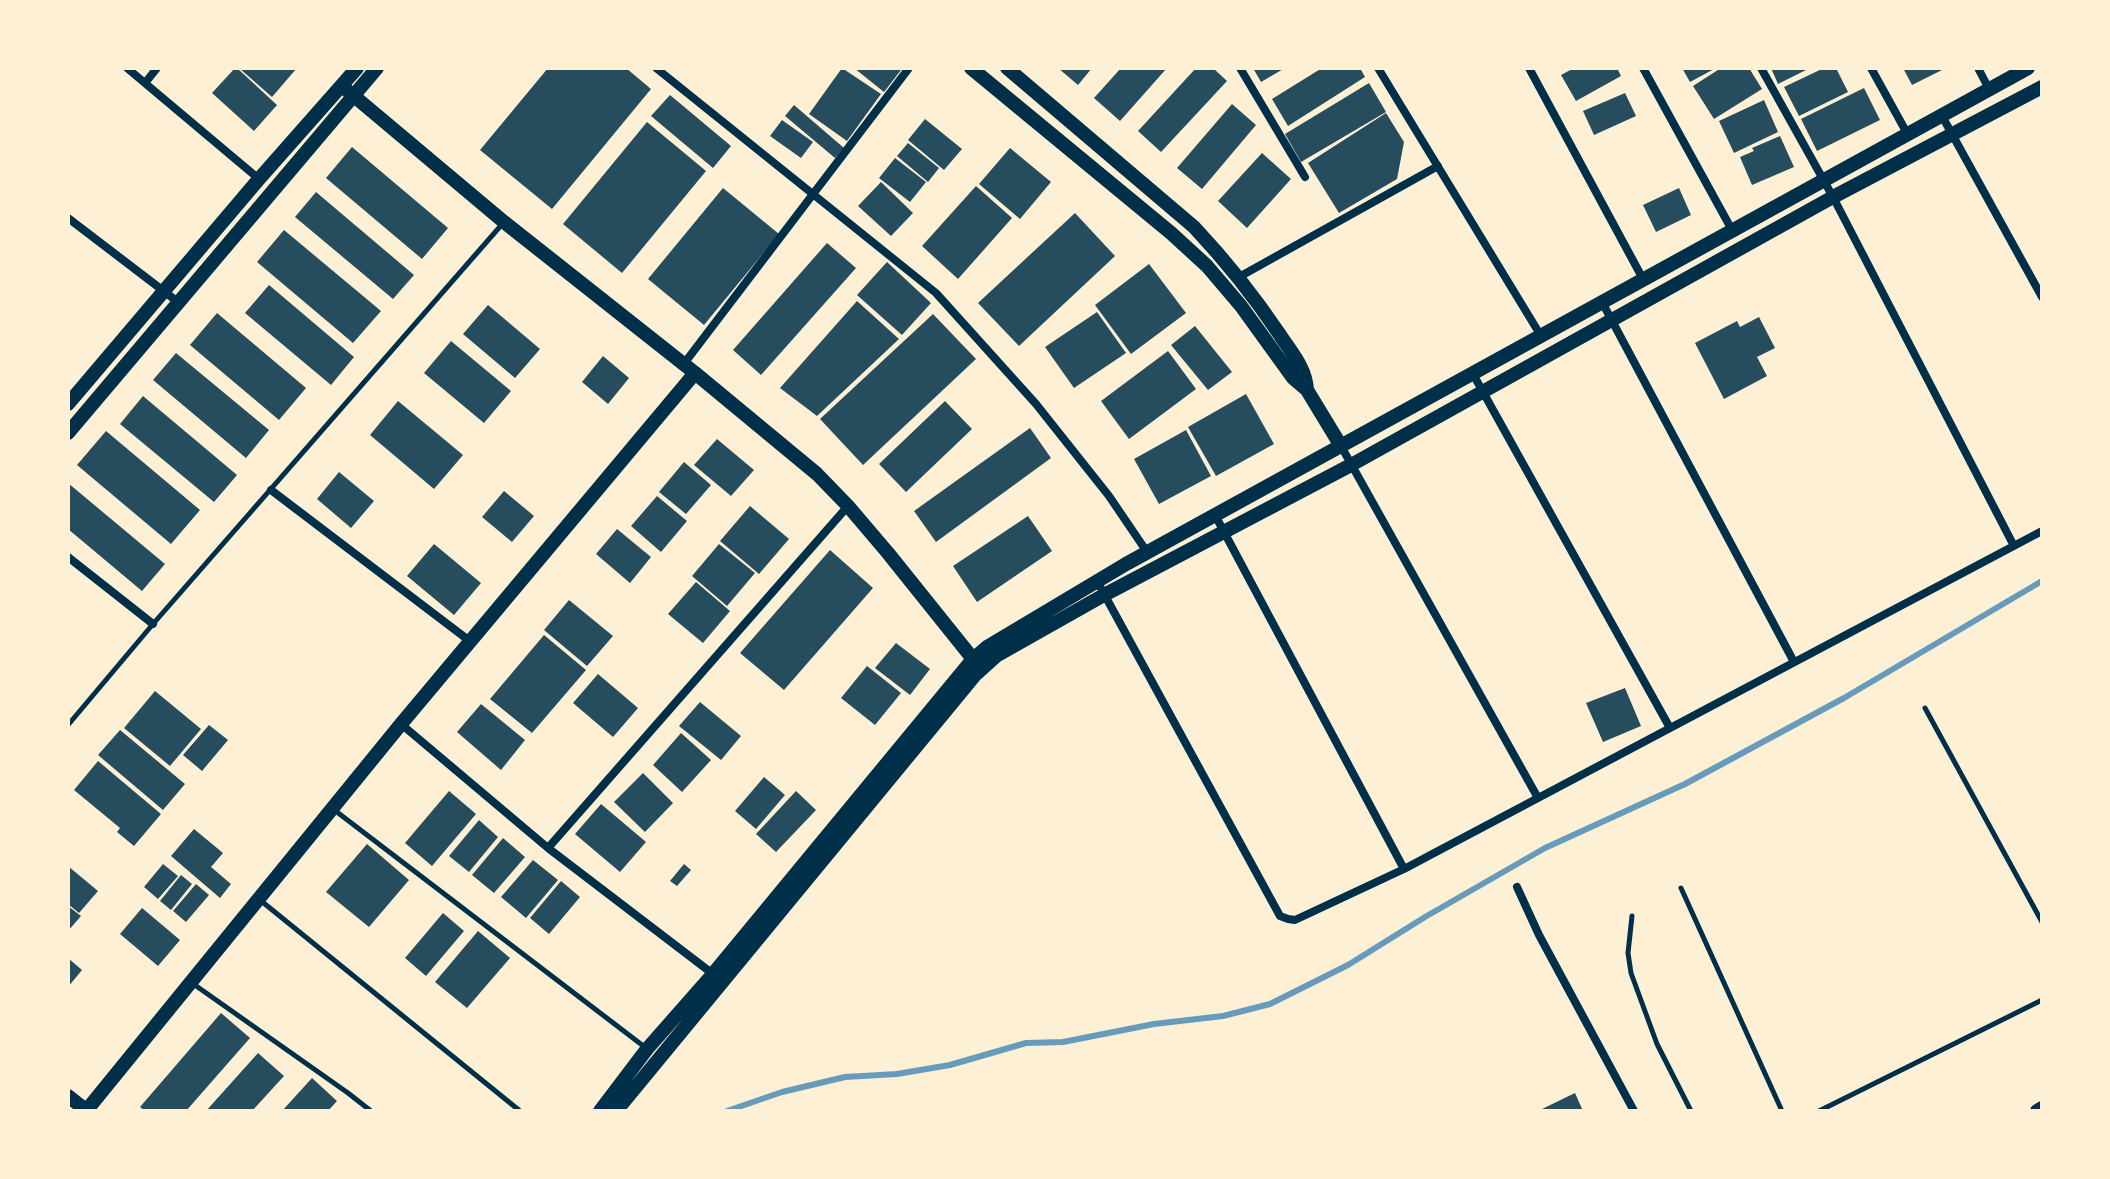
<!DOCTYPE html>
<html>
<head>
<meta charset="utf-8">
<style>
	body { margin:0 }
	#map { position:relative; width:2110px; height:1179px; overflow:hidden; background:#fdf0d5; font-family:Lato,sans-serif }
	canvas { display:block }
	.frame { position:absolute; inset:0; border:70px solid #fdf0d5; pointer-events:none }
</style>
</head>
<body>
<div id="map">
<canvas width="2110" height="1179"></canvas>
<div class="frame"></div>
</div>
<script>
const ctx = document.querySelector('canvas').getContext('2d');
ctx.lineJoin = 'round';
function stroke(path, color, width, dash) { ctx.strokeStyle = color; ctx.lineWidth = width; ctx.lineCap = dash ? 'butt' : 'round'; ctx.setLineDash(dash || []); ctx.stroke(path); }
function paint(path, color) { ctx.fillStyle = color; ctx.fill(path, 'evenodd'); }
const stream = new Path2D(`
	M 727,1111 L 782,1092 L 845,1077 L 897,1074 L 950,1065 L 1026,1043 L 1063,1042 L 1154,1024 L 1223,1016 L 1270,1004 L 1348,965 L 1425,917 L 1545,848 L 1685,784 L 1844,698 L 2042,581`);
const building = new Path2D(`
	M 235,68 L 237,68 L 277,105 L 254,131 L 212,93 Z
	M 239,68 L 297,68 L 272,97 Z
	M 548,68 L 626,68 L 651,89 L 552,209 L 480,150 Z
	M 842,68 L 881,94 L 847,141 L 809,114 Z
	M 854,68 L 899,68 L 901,70 L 884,92 Z
	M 1058,68 L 1092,68 L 1078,85 Z
	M 1121,68 L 1167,68 L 1120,121 L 1094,98 Z
	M 1196,68 L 1213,68 L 1227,81 L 1161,152 L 1138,131 Z
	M 1253,68 L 1285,68 L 1261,82 Z
	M 1322,68 L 1360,68 L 1365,77 L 1288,126 L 1272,99 Z
	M 1574,68 L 1617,68 L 1621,76 L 1576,101 L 1561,75 Z
	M 1682,68 L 1716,68 L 1690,82 Z
	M 1721,68 L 1749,68 L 1762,89 L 1714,119 L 1693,86 Z
	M 1771,68 L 1810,68 L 1778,84 Z
	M 1824,68 L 1836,68 L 1848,92 L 1799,116 L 1784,87 Z
	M 1903,68 L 1946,68 L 1912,85 Z
	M 1369,83 L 1386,112 L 1301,162 L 1285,134 Z
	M 1864,88 L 1880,120 L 1817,151 L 1801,119 Z
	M 1625,93 L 1636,116 L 1594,135 L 1583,111 Z
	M 670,95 L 731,146 L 713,168 L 651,116 Z
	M 1764,100 L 1778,132 L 1734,153 L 1719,121 Z
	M 1232,104 L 1256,125 L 1202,189 L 1177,168 Z
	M 794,105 L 844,148 L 835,158 L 785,116 Z
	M 1386,113 L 1404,142 L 1397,179 L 1339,213 L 1308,163 Z
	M 925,119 L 962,149 L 944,170 L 908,140 Z
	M 782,120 L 813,142 L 801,158 L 770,136 Z
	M 647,122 L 706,171 L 622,273 L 563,224 Z
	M 1780,136 L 1794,167 L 1752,185 L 1740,157 L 1754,151 L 1752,148 Z
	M 908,143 L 939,168 L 928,182 L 897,156 Z
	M 352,147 L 448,228 L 422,259 L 326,178 Z
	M 1010,148 L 1051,182 L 1020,219 L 979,184 Z
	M 1262,153 L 1291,179 L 1247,228 L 1218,201 Z
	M 895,158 L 926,182 L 910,202 L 879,178 Z
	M 881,182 L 913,213 L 891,236 L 858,206 Z
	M 976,186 L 1012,218 L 958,279 L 922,246 Z
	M 723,188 L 779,234 L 704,325 L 648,279 Z
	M 1679,188 L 1691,215 L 1656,232 L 1643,205 Z
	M 316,192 L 414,275 L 393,299 L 295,217 Z
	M 1075,213 L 1115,256 L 1019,346 L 978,303 Z
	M 284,230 L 381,311 L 353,343 L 257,262 Z
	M 827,243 L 856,268 L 761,375 L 733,350 Z
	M 887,262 L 931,303 L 902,335 L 857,295 Z
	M 1149,264 L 1186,313 L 1131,354 L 1095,305 Z
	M 269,285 L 354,357 L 331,385 L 245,313 Z
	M 857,301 L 899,339 L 817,416 L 780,388 Z
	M 488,305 L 540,349 L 515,378 L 463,334 Z
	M 1097,312 L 1126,353 L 1074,388 L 1045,347 Z
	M 217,313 L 306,388 L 279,420 L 190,345 Z
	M 933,314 L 976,359 L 863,465 L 820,419 Z
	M 1759,317 L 1775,348 L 1757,357 L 1767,376 L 1724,399 L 1695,343 L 1737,321 L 1740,327 Z
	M 1195,326 L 1232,372 L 1208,390 L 1171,345 Z
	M 451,341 L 511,391 L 484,423 L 424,373 Z
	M 1168,351 L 1196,389 L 1129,439 L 1101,401 Z
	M 176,353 L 269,430 L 246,458 L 153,380 Z
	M 603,356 L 629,378 L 608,404 L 582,382 Z
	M 1246,394 L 1274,444 L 1216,476 L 1188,427 Z
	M 143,396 L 237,475 L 214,502 L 120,424 Z
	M 398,401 L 463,455 L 434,489 L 370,435 Z
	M 945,401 L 972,429 L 906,492 L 879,464 Z
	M 1030,428 L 1051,458 L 936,542 L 914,511 Z
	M 1186,430 L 1211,476 L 1159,504 L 1134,459 Z
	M 106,431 L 200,510 L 171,544 L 77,465 Z
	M 717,439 L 754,470 L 731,496 L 694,465 Z
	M 684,462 L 711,485 L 686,514 L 659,492 Z
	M 339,472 L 374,501 L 351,528 L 317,499 Z
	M 68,483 L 165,564 L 142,591 L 68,529 Z
	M 504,491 L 534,516 L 512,542 L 482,517 Z
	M 657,496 L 687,521 L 661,552 L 631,526 Z
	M 750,506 L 789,539 L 759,574 L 720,541 Z
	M 1028,516 L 1052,551 L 977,602 L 953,566 Z
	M 617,529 L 651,557 L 630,583 L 596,554 Z
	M 434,544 L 481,583 L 454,615 L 407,576 Z
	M 719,544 L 755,573 L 727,606 L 692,576 Z
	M 830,550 L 873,588 L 784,690 L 740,653 Z
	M 696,582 L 730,611 L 703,643 L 668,614 Z
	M 569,600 L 613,636 L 587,666 L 544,630 Z
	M 544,635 L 586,670 L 532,733 L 490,699 Z
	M 896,643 L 930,669 L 910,695 L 875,668 Z
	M 867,666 L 901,693 L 875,725 L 841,698 Z
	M 598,674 L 638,708 L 613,737 L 573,703 Z
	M 1625,688 L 1641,726 L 1603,742 L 1586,703 Z
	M 155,691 L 201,729 L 170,766 L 124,728 Z
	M 700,702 L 741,736 L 721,760 L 679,726 Z
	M 481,704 L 525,740 L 501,770 L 457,732 Z
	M 209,725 L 228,740 L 202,771 L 183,755 Z
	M 120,730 L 185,784 L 163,810 L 98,755 Z
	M 681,733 L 711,760 L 682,792 L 653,765 Z
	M 98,761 L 161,814 L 134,846 L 117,832 L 120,828 L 74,790 Z
	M 643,773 L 673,803 L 645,832 L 614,802 Z
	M 764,777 L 785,795 L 756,829 L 735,811 Z
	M 449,791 L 476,814 L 432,866 L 405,843 Z
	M 796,791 L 816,810 L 776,852 L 756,834 Z
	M 601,804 L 646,842 L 620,872 L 575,834 Z
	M 479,820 L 498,837 L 469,872 L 449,856 Z
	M 194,829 L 223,853 L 211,867 L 231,884 L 220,898 L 171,856 Z
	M 503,838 L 525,857 L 494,893 L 472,875 Z
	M 367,844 L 409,880 L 369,927 L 326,892 Z
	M 533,860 L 558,880 L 526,918 L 501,897 Z
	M 163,864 L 178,876 L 158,899 L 144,887 Z
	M 684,864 L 691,870 L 677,886 L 670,881 Z
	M 68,866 L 98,891 L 79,913 L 68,904 Z
	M 181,875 L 192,884 L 171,910 L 160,901 Z
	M 561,881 L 580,897 L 549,934 L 530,918 Z
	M 196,884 L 209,895 L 186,922 L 173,911 Z
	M 68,906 L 81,916 L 68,931 Z
	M 142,908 L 180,940 L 158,966 L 120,934 Z
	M 443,913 L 464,931 L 426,976 L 405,958 Z
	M 478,931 L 510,958 L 467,1008 L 435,982 Z
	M 68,958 L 82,970 L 68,987 Z
	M 221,1013 L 250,1038 L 186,1111 L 145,1111 L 140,1107 Z
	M 258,1053 L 284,1076 L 252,1111 L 206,1111 Z
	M 312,1078 L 337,1101 L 328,1111 L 282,1111 Z
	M 1575,1093 L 1583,1111 L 1543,1111 L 1542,1109 Z`);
const service = new Path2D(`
	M 1925,708 L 2042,922
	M 68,725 L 153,624 L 504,222
	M 333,809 L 646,1048
	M 1681,888 L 1782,1111
	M 260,900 L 520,1111
	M 1632,916 L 1628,953 L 1631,973 L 1657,1044 L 1691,1111
	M 192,983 L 348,1093 L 371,1111
	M 1819,1111 L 2042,1000`);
const minor = new Path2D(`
	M 127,68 L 259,179
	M 656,68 L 936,293 L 1036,404 L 1109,496 L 1147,552
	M 1240,68 L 1305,177
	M 1378,68 L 1541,336
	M 1529,68 L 1643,279
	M 1643,68 L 1732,230
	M 1761,68 L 1833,197 L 2014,546
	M 1871,68 L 1908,135
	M 1978,68 L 1989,89
	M 145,83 L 157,68
	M 1942,116 L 2042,297
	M 68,218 L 178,302
	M 1239,277 L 1438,166
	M 1602,302 L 1794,662
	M 683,365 L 909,68
	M 1473,374 L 1670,728
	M 1341,446 L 1538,798
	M 271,490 L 471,642
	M 1215,515 L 1404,869
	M 68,557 L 153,624
	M 1097,581 L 1280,916 L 1288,919 L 1295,920 L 1404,869 L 2042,531
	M 401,724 L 548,848 L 713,974
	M 548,848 L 848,506
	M 1517,887 L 1539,935 L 1634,1111`);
const tertiary = new Path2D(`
	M 971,68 L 1171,233 L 1207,266 L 1241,306 L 1293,378 L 1307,390 L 1341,446
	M 1007,68 L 1194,227 C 1226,261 1254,296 1280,335 C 1291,352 1306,368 1307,390
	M 342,86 L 504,222 L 695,373 L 817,474 L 848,506 L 888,553 L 973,659
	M 68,404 L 259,179 L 357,68
	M 68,433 L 377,68
	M 68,1096 L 87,1111
	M 86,1111 L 401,724 L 695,373
	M 600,1111 L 647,1049 L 713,974 L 973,659 L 987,647 L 1126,564 L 2028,68
	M 616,1111 L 975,675 L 996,656 L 1104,595 L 1351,465 L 1833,197 L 2042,87
	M 2037,1111 L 2042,1108`);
stroke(stream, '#669bbc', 6);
paint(building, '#264d5e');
stroke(service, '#003049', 5);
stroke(minor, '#003049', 8);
stroke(tertiary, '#003049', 14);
</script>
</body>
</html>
